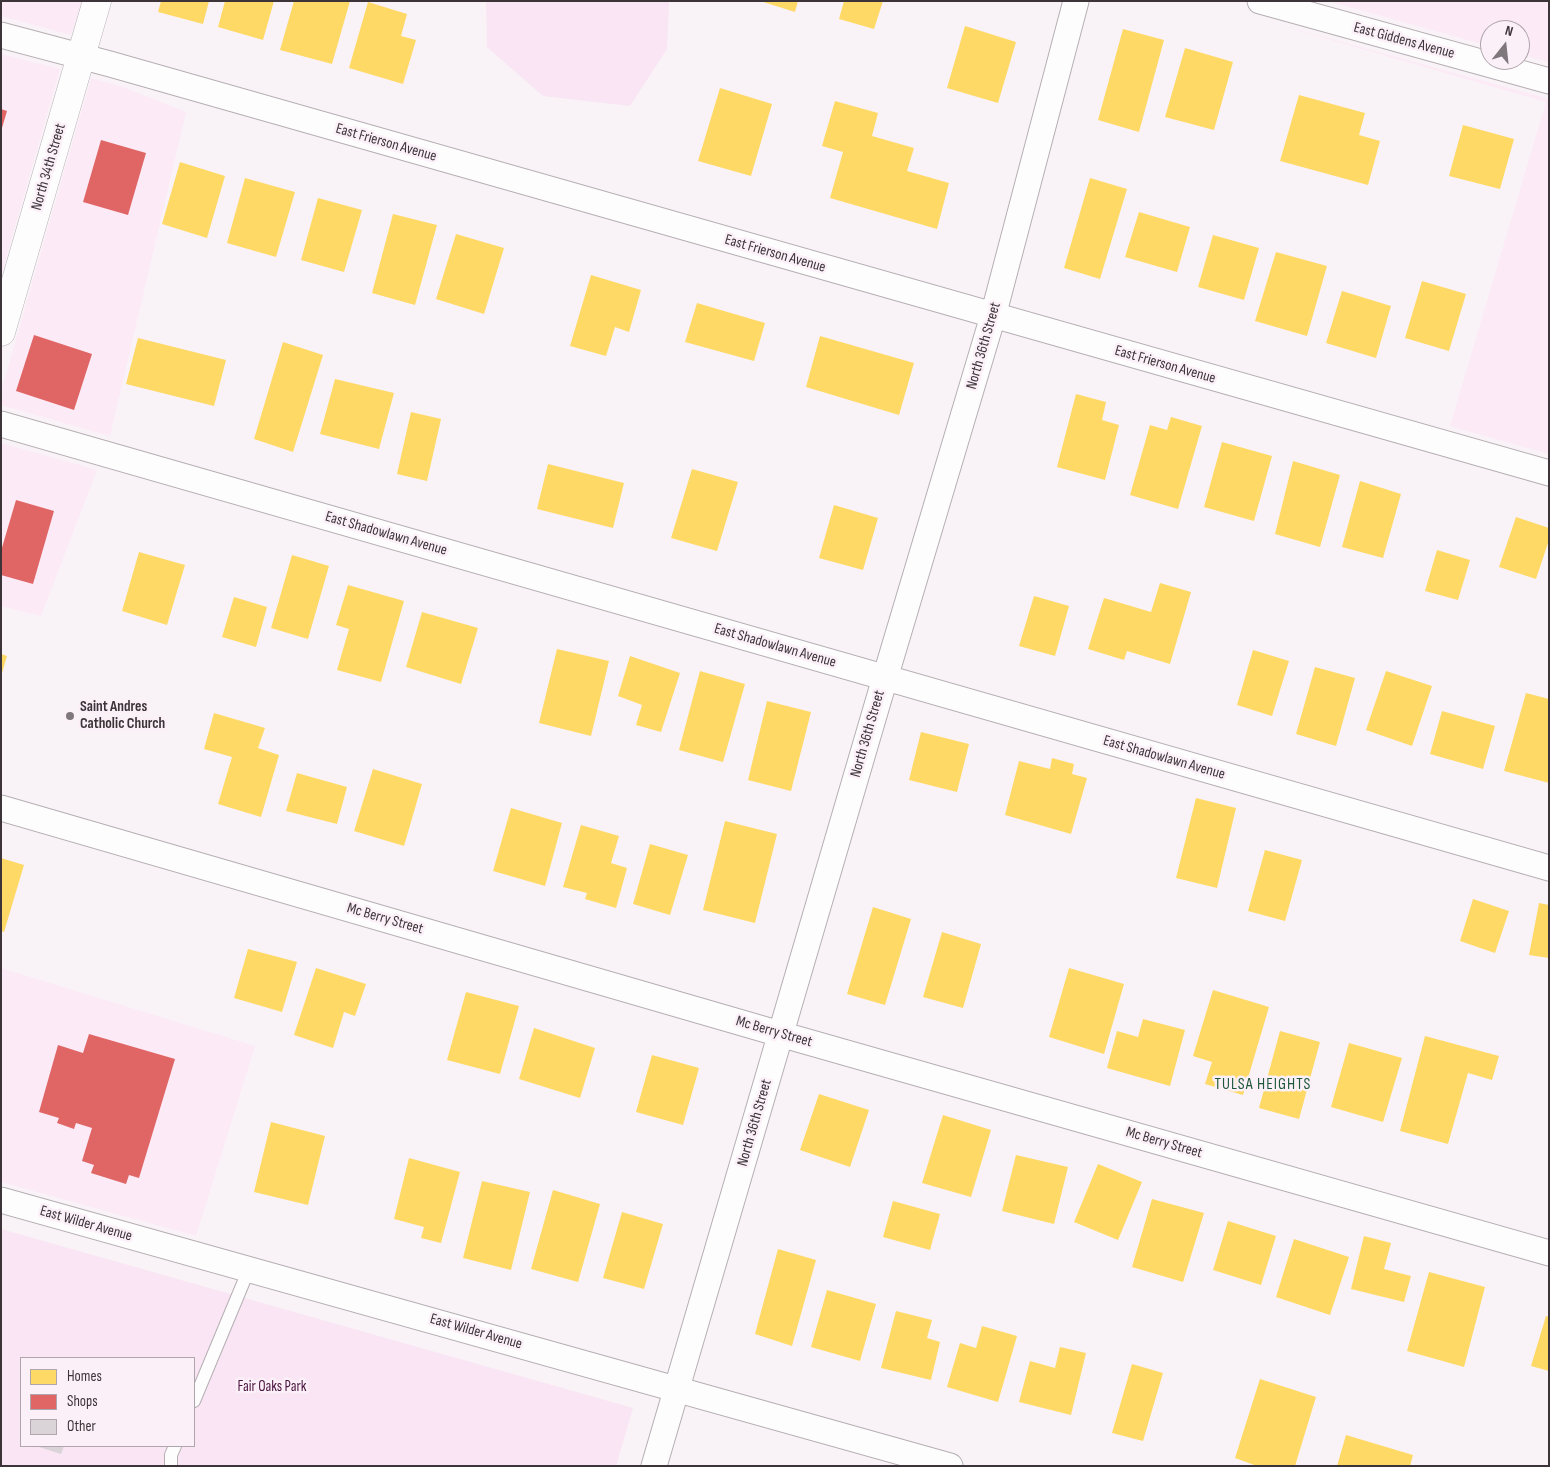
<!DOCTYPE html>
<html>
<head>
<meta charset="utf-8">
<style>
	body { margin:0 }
	#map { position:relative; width:1550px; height:1467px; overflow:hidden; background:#f9f3f7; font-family:"Sofia Sans Condensed",sans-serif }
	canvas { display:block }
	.frame { position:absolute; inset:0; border:2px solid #3c3439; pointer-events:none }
	.legend { position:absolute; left:20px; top:1357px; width:175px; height:90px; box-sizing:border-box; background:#fcf0f8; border:1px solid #afa5ac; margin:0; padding:6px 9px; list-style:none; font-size:15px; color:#3c3439 }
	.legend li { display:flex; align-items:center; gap:10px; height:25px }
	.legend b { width:25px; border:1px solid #afa5ac }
	.north { position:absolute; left:1480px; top:20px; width:50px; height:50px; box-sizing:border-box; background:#fcf0f8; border:1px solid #afa5ac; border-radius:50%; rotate:16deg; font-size:14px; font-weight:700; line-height:20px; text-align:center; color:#3c3439 }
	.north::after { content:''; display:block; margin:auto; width:18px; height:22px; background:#7e777c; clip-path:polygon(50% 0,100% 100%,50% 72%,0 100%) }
</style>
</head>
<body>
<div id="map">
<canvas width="1550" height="1467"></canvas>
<div class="frame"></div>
<ul class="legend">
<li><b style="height:14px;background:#ffd966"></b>Homes</li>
<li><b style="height:14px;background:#e06666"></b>Shops</li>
<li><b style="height:14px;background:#dad3d7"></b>Other</li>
</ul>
<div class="north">N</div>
</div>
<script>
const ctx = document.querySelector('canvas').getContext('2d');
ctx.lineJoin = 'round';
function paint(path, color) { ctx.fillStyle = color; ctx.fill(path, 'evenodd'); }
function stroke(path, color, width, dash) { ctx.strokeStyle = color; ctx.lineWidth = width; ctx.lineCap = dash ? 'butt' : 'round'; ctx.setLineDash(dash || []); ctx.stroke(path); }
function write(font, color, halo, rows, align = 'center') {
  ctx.font = font + ' "Sofia Sans Condensed",sans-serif'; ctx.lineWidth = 5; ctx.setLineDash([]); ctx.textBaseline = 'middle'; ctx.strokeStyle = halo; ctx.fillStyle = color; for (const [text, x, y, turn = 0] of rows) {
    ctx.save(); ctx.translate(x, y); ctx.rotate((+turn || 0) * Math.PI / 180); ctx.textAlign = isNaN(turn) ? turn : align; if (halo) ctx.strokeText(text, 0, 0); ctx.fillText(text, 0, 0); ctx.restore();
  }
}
const built = new Path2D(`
	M 1,1 L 82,1 L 71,35 L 1,16 Z
	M 1327,1 L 1549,1 L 1549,62 L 1520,54 L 1520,30 L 1490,30 L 1490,46 Z
	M 1258,19 L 1549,99 L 1549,454 L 1450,426 L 1546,102 Z
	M 1,54 L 60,69 L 1,276 Z
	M 91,78 L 120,86 L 186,112 L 110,436 L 1,405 L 1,392 Z
	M 1,443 L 97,470 L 41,616 L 1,606 Z
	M 1,968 L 255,1046 L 196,1236 L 1,1182 Z`);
const green = new Path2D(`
	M 486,1 L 669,1 L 667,49 L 630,106 L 543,96 L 487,47 Z
	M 1,1229 L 633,1408 L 616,1466 L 1,1466 ZM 21,1358 L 194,1358 L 194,1446 L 21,1446 Z`);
const homes = new Path2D(`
	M 161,1 L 209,1 L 203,24 L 158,12 Z
	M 225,1 L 274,1 L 263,40 L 218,27 Z
	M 294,1 L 350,1 L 332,64 L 280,50 Z
	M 760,1 L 798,1 L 795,12 Z
	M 844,1 L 883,1 L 874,29 L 839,19 Z
	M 368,2 L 407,14 L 401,36 L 416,40 L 403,84 L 349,68 Z
	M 965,26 L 1016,42 L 998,103 L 947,88 Z
	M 1123,29 L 1164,40 L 1139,132 L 1098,120 Z
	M 1185,48 L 1233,62 L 1214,130 L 1165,117 Z
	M 720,88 L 772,104 L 751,176 L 698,161 Z
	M 1299,95 L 1365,113 L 1359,135 L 1380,141 L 1368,185 L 1280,161 Z
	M 835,101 L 878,113 L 872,136 L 914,148 L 907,171 L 949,183 L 937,229 L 830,198 L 843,152 L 822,146 Z
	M 1463,125 L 1514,139 L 1500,189 L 1449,176 Z
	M 180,162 L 225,176 L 207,238 L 162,224 Z
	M 245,178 L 295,192 L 276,257 L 227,243 Z
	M 1090,178 L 1127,189 L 1100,279 L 1064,268 Z
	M 318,198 L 362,210 L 344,272 L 301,260 Z
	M 1139,212 L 1190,227 L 1177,272 L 1125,257 Z
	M 393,214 L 437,225 L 415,305 L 372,293 Z
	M 456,234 L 504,248 L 484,314 L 436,299 Z
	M 1213,235 L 1259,248 L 1244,300 L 1198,287 Z
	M 1276,252 L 1327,266 L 1307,336 L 1255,321 Z
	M 591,275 L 641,290 L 629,332 L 615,327 L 606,356 L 570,346 Z
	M 1422,281 L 1466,294 L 1449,351 L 1405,338 Z
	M 1342,291 L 1391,306 L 1376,358 L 1326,343 Z
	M 697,303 L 765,323 L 754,361 L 685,342 Z
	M 820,336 L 914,363 L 899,415 L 806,387 Z
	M 138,338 L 226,360 L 214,406 L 126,384 Z
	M 283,342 L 323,355 L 293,452 L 254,439 Z
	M 335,379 L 394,393 L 379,449 L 320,434 Z
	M 1076,394 L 1106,402 L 1102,420 L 1119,425 L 1105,480 L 1057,467 Z
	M 411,412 L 441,419 L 427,481 L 397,474 Z
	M 1171,417 L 1202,426 L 1178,509 L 1130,495 L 1150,425 L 1167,430 Z
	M 1222,442 L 1272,456 L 1254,521 L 1204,507 Z
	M 1293,461 L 1340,475 L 1320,547 L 1275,534 Z
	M 548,464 L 624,483 L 613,528 L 537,509 Z
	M 692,469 L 738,482 L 717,551 L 671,538 Z
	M 1360,481 L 1401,494 L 1383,558 L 1342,547 Z
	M 834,505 L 878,518 L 863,570 L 819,558 Z
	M 1516,517 L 1549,528 L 1549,540 L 1536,579 L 1499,567 Z
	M 1437,550 L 1470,560 L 1458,600 L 1425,591 Z
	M 139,552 L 185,565 L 167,625 L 122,611 Z
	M 292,555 L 329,566 L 308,639 L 271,628 Z
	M 1160,583 L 1191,592 L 1170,664 L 1127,651 L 1124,660 L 1088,649 L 1104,598 L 1151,612 Z
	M 348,585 L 404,601 L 381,682 L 337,670 L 349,629 L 336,625 Z
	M 1034,596 L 1069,606 L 1055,656 L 1019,646 Z
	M 234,597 L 267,607 L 256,647 L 222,637 Z
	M 422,612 L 478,628 L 461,684 L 406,667 Z
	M 557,649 L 609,661 L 591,736 L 539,723 Z
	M 1253,650 L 1289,661 L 1272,716 L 1237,705 Z
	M 1,654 L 7,656 L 2,673 L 1,673 Z
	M 630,656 L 680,673 L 661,732 L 636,725 L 642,705 L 618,696 Z
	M 1315,667 L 1355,678 L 1336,746 L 1296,734 Z
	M 700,671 L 745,684 L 723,762 L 679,750 Z
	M 1386,671 L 1432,686 L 1412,746 L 1366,730 Z
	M 1526,693 L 1549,699 L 1549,783 L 1504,771 Z
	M 767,701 L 811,712 L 791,791 L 748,780 Z
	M 1442,711 L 1495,726 L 1483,769 L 1430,754 Z
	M 214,713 L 265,728 L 258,748 L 279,755 L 261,817 L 218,804 L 232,757 L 204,749 Z
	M 921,732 L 969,744 L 957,792 L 909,780 Z
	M 1052,758 L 1074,764 L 1072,774 L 1087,778 L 1071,834 L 1005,815 L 1019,761 L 1050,769 Z
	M 373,769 L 422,784 L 404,846 L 354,831 Z
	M 297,773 L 347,787 L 337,824 L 286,811 Z
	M 1196,798 L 1236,808 L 1217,888 L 1176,878 Z
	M 511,808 L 562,823 L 545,886 L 493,871 Z
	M 725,821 L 777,834 L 755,923 L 703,910 Z
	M 581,825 L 619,836 L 611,863 L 627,868 L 616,908 L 585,899 L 587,893 L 563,887 Z
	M 650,844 L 688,855 L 670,915 L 633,904 Z
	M 1265,850 L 1302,860 L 1285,921 L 1248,911 Z
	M 1,858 L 24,865 L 4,932 L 1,931 Z
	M 1473,899 L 1509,911 L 1495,953 L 1460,941 Z
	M 1539,903 L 1549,905 L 1549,958 L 1529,955 Z
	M 873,907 L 911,919 L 885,1005 L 847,994 Z
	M 942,932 L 981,944 L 963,1008 L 923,997 Z
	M 248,949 L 297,962 L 282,1012 L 234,998 Z
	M 316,968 L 366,984 L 355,1016 L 344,1012 L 333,1048 L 294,1035 Z
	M 1069,968 L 1124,984 L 1104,1054 L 1049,1037 Z
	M 1213,990 L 1269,1007 L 1243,1095 L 1205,1084 L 1212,1062 L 1193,1056 Z
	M 466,992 L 519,1006 L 500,1074 L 447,1060 Z
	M 1143,1019 L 1185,1030 L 1170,1086 L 1107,1068 L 1117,1031 L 1138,1037 Z
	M 534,1028 L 595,1048 L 580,1098 L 519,1079 Z
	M 1280,1031 L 1320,1042 L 1299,1119 L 1259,1108 Z
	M 1425,1036 L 1499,1056 L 1492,1080 L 1468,1073 L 1448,1144 L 1400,1131 Z
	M 1349,1043 L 1402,1058 L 1383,1122 L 1331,1107 Z
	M 652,1055 L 699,1068 L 683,1125 L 636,1112 Z
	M 819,1094 L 869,1110 L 850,1167 L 800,1150 Z
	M 943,1115 L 991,1130 L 971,1197 L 922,1183 Z
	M 271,1122 L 325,1136 L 308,1205 L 254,1192 Z
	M 1016,1155 L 1068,1167 L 1054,1224 L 1002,1211 Z
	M 409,1158 L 460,1172 L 441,1243 L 421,1238 L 424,1227 L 394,1219 Z
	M 1098,1164 L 1142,1182 L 1118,1240 L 1074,1222 Z
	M 482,1181 L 530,1192 L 511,1270 L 463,1258 Z
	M 553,1190 L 600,1204 L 578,1282 L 531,1269 Z
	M 1152,1199 L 1204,1213 L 1183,1282 L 1132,1267 Z
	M 893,1201 L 940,1214 L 930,1250 L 883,1237 Z
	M 622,1212 L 663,1224 L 644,1289 L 603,1278 Z
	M 1228,1221 L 1276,1236 L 1261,1285 L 1213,1270 Z
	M 1364,1236 L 1391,1243 L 1384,1269 L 1411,1276 L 1404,1302 L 1351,1289 Z
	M 1294,1239 L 1349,1257 L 1330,1315 L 1276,1297 Z
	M 778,1249 L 816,1260 L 792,1346 L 755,1334 Z
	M 1429,1272 L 1485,1287 L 1464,1367 L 1407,1351 Z
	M 827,1290 L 876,1304 L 860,1361 L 811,1347 Z
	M 896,1311 L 932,1320 L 927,1338 L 940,1342 L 931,1380 L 881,1368 Z
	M 1546,1316 L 1549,1317 L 1549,1371 L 1531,1366 Z
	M 982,1326 L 1017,1336 L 998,1402 L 947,1387 L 960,1343 L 976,1348 Z
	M 1060,1347 L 1086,1353 L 1071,1415 L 1019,1402 L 1030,1361 L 1055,1368 Z
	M 1132,1364 L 1163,1373 L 1143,1441 L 1112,1433 Z
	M 1260,1379 L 1316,1397 L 1295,1466 L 1257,1466 L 1235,1458 Z
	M 1346,1435 L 1413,1455 L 1410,1466 L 1337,1466 Z`);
const shops = new Path2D(`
	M 1,109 L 7,111 L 2,128 L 1,128 Z
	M 101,140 L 146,153 L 128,215 L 83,202 Z
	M 34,335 L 92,354 L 74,410 L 16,391 Z
	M 16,500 L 54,511 L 33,584 L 1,575 L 1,551 Z
	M 89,1034 L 175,1059 L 139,1178 L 129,1175 L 126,1184 L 91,1173 L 94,1165 L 82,1161 L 92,1128 L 76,1123 L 74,1129 L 57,1123 L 59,1118 L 39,1112 L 58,1045 L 83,1053 Z`);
const building = new Path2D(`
	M 36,1446 L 64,1446 L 61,1454 Z`);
const lane = new Path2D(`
	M 194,1401 L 249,1269
	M 171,1466 L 171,1455 L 175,1446`);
const street = new Path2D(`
	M 1260,1 L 1549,81
	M 1,35 L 110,64 L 1549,473
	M 1,424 L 1549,868
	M 1,808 L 780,1034 L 1549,1253
	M 1,1200 L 950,1466
	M 654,1466 L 885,678 L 993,316 L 1076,1`);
const secondary = new Path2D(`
	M 1,332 L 97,1`);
const markers = [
	[70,716,5,"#7e777c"]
];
const streetNames = [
	["East Giddens Avenue",1404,41,15],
	["East Frierson Avenue",386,143,16],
	["North 34th Street",49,167,-74],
	["East Frierson Avenue",775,254,16],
	["North 36th Street",984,346,-74],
	["East Frierson Avenue",1165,365,16],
	["East Shadowlawn Avenue",386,534,16],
	["East Shadowlawn Avenue",775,646,16],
	["North 36th Street",868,734,-74],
	["East Shadowlawn Avenue",1164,758,16],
	["Mc Berry Street",385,919,16],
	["Mc Berry Street",774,1032,16],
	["North 36th Street",755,1123,-74],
	["Mc Berry Street",1164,1143,16],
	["East Wilder Avenue",86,1224,16],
	["East Wilder Avenue",476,1332,16]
];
const poiNames = [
	["Saint Andres",80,707],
	["Catholic Church",80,724]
];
const parkNames = [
	["Fair Oaks Park",272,1387]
];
const neighbourhoodNames = [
	["TULSA HEIGHTS",1263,1085]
];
paint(built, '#fceaf6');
paint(green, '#f9e5f3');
paint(homes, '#ffd966');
paint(shops, '#e06666');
paint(building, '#dad3d7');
stroke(lane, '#b5afb3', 14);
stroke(street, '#b5afb3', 27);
stroke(secondary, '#b5afb3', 29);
stroke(lane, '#fefdfe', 12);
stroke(street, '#fefdfe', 25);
stroke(secondary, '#fefdfe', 28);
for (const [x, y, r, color] of markers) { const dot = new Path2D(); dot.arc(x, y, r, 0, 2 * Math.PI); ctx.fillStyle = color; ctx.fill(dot); stroke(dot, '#fcf0f8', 2); }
write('15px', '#3c3439', '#fcf0f8', streetNames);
write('bold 15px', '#3c3439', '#fcf0f8', poiNames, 'left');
write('15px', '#4a133e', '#fcf0f8', parkNames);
ctx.letterSpacing = '1px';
write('16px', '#1d583a', '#fcf0f8', neighbourhoodNames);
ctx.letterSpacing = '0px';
</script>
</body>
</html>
